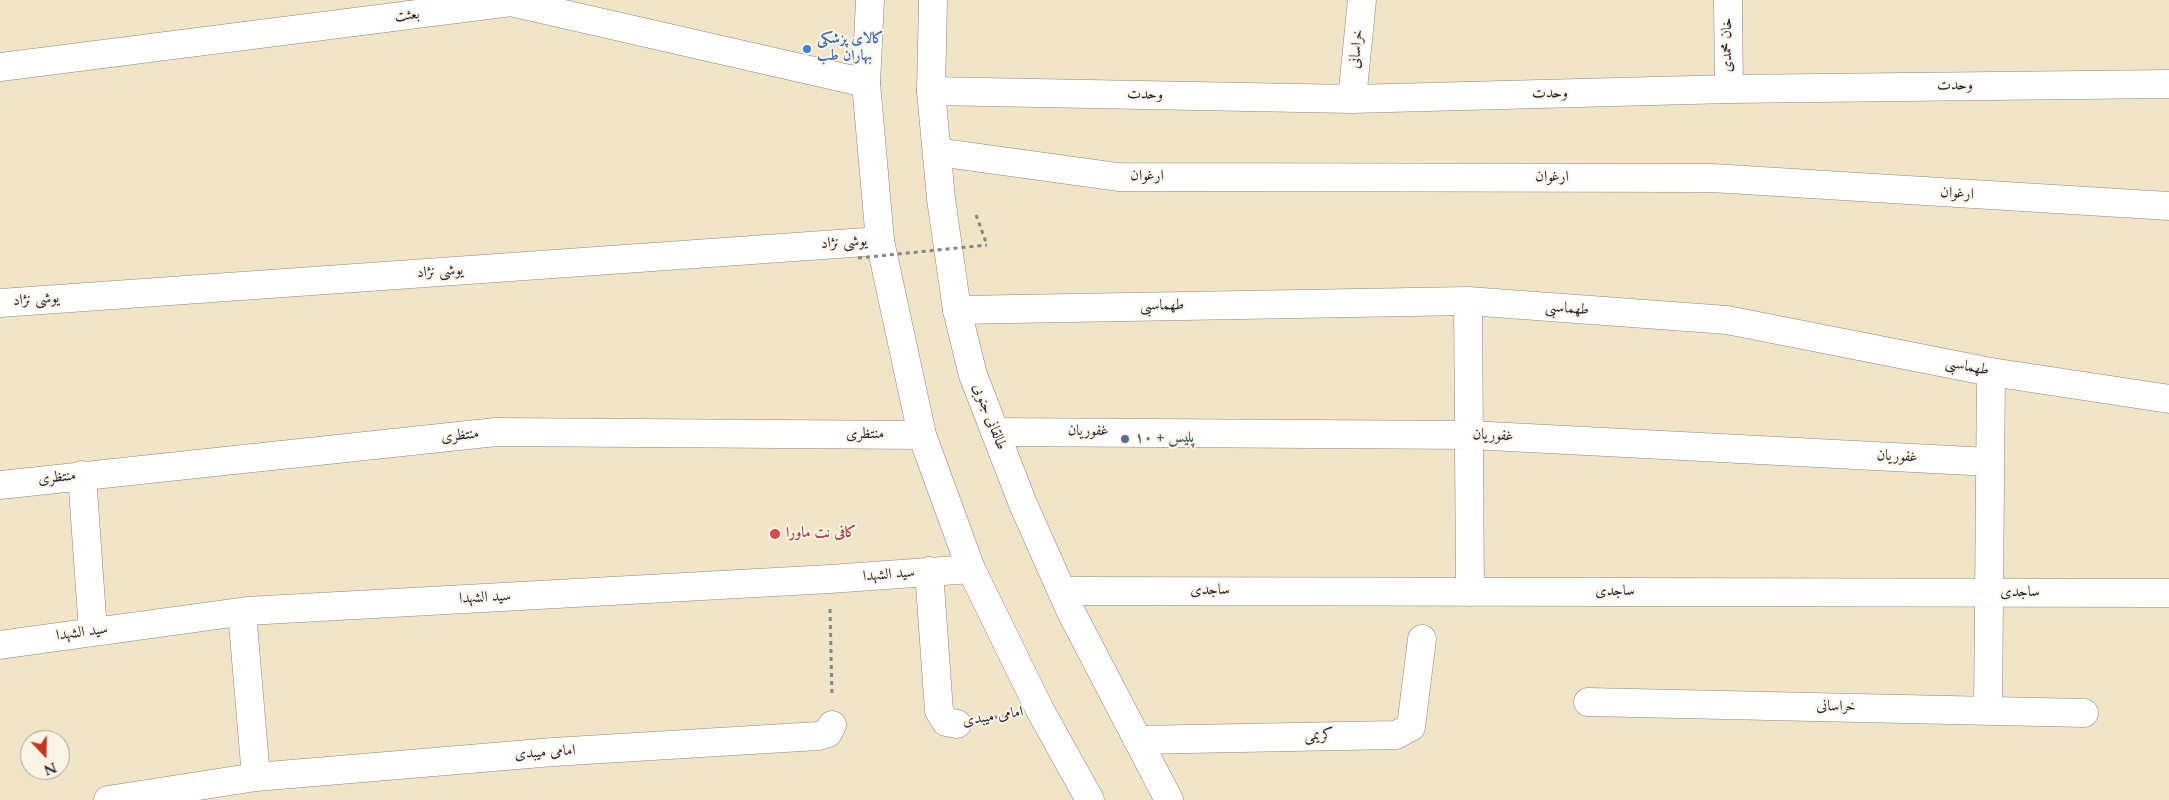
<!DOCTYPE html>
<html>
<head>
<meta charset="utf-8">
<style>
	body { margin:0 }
	#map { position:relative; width:2169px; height:800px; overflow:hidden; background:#f0e5c7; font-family:Cardo,serif }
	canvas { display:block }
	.north { position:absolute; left:20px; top:730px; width:50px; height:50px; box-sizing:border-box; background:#fcf5e5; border:1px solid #a5a1a1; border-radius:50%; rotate:159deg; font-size:14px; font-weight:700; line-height:20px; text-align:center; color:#22223b }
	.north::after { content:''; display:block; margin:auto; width:18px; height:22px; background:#c8321e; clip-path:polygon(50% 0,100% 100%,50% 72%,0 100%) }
</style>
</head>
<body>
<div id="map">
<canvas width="2169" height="800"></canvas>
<div class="north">N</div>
</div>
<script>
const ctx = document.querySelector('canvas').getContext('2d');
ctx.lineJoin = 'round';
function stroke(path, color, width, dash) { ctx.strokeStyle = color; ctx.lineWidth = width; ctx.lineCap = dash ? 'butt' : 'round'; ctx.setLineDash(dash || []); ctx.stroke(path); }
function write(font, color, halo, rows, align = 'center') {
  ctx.font = font + ' Cardo,Amiri,serif'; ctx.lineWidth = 4; ctx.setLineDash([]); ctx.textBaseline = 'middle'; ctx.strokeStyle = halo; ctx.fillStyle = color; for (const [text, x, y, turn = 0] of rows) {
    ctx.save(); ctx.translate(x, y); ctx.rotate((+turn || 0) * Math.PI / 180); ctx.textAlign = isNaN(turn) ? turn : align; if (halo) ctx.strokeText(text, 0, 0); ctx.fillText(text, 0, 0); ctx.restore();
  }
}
const path = new Path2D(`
	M 976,215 L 987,245
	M 830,609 L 832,697
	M 985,719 L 1010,715`);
const minor = new Path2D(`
	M 1728,0 L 1729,89
	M 0,67 L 511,2 L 866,83
	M 931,91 L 1352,99 L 1729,89 L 2169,84
	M 1352,99 L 1362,0
	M 937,152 L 1118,177 L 1712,178 L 2169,206
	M 1468,301 L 1470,592
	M 0,303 L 880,241
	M 957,310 L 1468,301 L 1727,320 L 1991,372 L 2169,399
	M 995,432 L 1470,435 L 1990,462
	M 82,475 L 93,632
	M 0,485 L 496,432 L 922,435
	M 929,571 L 939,711 L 946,722 L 957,724
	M 1062,591 L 2169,593
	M 242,612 L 256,777
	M 0,645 L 247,611 L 830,579 L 971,569
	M 1588,702 L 2084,713
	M 1988,711 L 1991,372
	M 1137,740 L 1396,735 L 1411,727 L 1422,639
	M 108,800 L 256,777 L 553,752 L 818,736 L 828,733 L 832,725`);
const major = new Path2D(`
	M 870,0 L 866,83 L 880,241 L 922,435 L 971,569 L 1040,710 L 1090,800
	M 933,0 L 931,91 L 941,199 L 957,310 L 973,375 L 1023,504 L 1071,612 L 1169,800`);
const pathBridge = new Path2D(`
	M 858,258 L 987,245`);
const markers = [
	[807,49,5,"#3f7fe0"],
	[1125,439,5,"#5c6f8a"],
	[775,534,6,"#e0444e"]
];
const streetNames = [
	["بعثت",407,16,-7],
	["خان محمدی",1728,45,-90],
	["خراسانی",1357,49,-84],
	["وحدت",1955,86,-1],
	["وحدت",1550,94,-1],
	["وحدت",1145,95,1],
	["ارغوان",1147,177],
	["ارغوان",1552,178],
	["ارغوان",1957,194,4],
	["یوشی نژاد",844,243,-4],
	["یوشی نژاد",440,272,-4],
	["یوشی نژاد",36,300,-4],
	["طهماسبی",1162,306,-1],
	["طهماسبی",1567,309,4],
	["طهماسبی",1967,367,11],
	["طالقانی جنوبی",989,417,69],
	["غفوریان",1088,432],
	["منتظری",865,435],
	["منتظری",460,436,-6],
	["غفوریان",1493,436,3],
	["غفوریان",1897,457,3],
	["منتظری",57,478,-6],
	["سید الشهدا",889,575,-5],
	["ساجدی",1210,591],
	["ساجدی",1615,592],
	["ساجدی",2020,593],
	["سید الشهدا",485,598,-3],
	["سید الشهدا",82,633,-8],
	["خراسانی",1836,707,1],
	["امامی میبدی",993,717,-9],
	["کریمی",1319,736,-1],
	["امامی میبدی",545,753,-4]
];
const shopNames = [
	["کالای پزشکی",817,40],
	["بهاران طب",817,57]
];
const serviceNames = [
	["پلیس + ۱۰",1135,439]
];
const healthNames = [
	["کافی نت ماورا",786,534]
];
stroke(minor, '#898481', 29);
stroke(major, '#898481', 29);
stroke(path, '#898481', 3, [4, 4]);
stroke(minor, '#fff', 28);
stroke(major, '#fff', 28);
stroke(pathBridge, '#898481', 3, [4, 4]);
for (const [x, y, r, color] of markers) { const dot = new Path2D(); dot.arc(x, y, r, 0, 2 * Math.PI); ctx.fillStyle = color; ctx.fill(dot); stroke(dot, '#fcf5e5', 2); }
write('15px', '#22223b', '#fcf5e5', streetNames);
write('bold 15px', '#366cbe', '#fcf5e5', shopNames, 'left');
write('bold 15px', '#4e5e75', '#fcf5e5', serviceNames, 'left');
write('bold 15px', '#be3a42', '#fcf5e5', healthNames, 'left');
</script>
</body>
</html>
